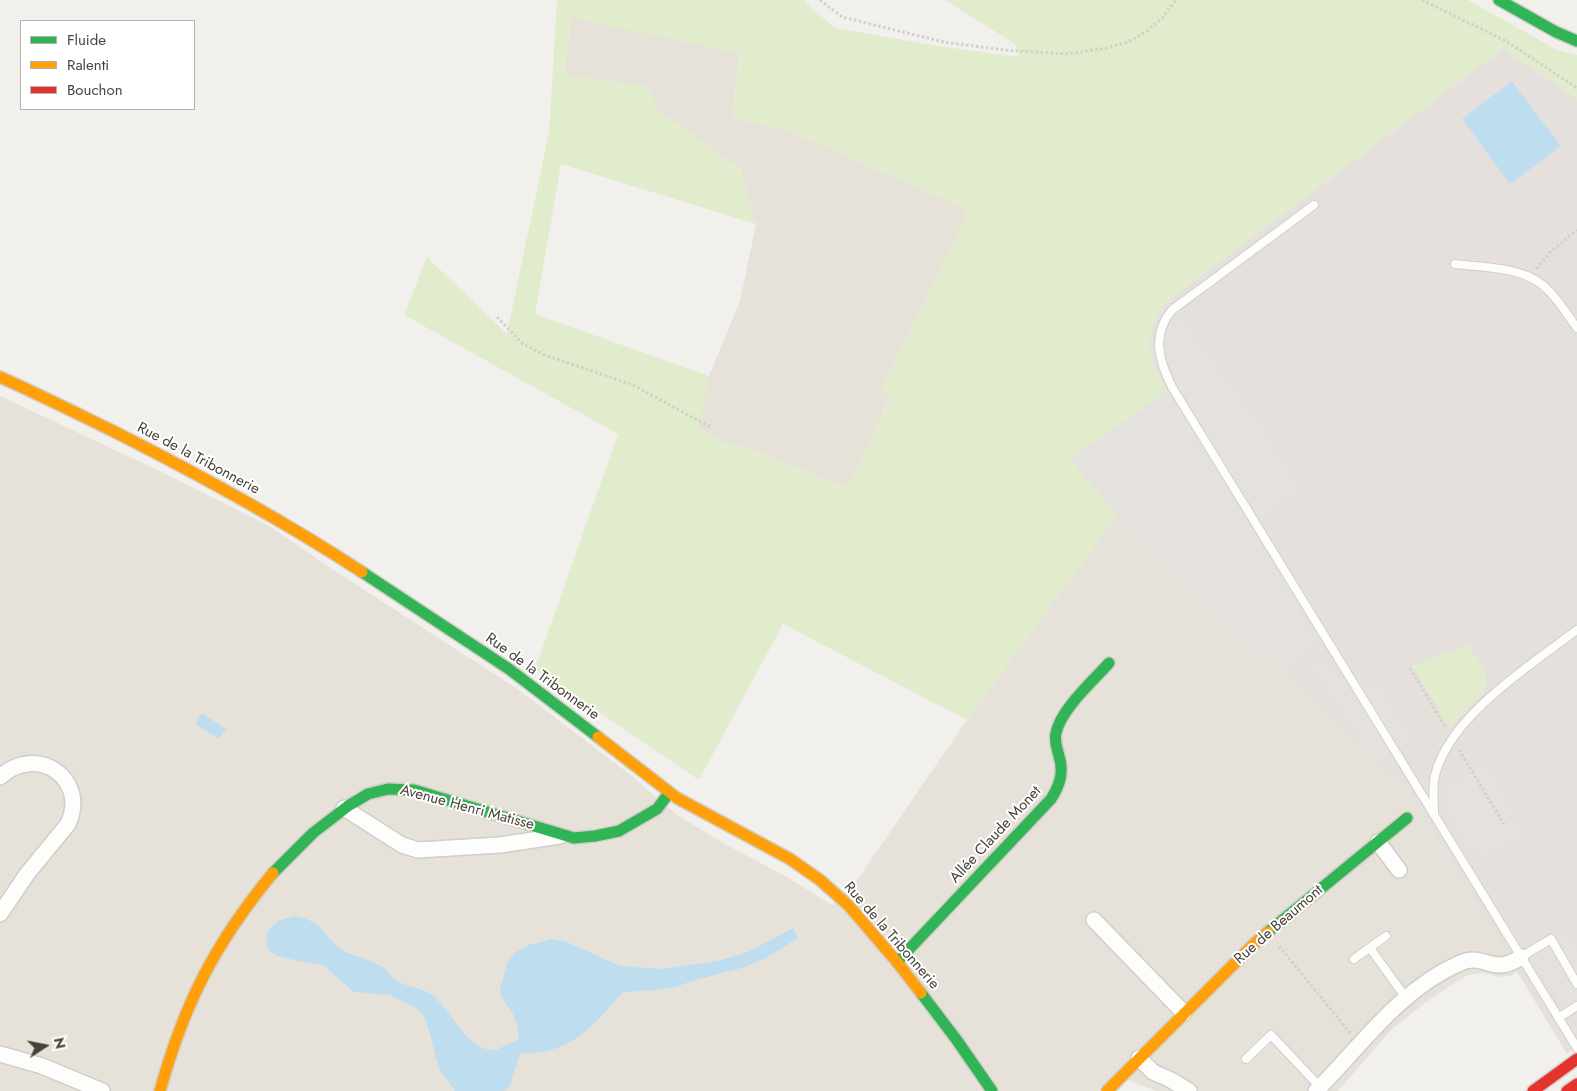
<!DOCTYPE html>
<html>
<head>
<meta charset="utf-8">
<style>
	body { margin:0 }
	#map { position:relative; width:1577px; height:1091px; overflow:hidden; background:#f2f0ed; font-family:Jost,sans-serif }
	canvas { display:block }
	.legend { position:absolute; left:20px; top:20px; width:175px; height:90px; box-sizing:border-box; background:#fff; border:1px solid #b6b3af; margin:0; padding:6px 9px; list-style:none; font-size:15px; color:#494238 }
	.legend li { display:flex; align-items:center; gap:10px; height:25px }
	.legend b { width:25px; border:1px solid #b6b3af }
	.north { position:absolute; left:20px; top:1021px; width:50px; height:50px; -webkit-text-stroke:4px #fff; paint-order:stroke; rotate:79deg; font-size:14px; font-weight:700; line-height:20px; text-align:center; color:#494238 }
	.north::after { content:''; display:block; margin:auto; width:18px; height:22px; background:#494238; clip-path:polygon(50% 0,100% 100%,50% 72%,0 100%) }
</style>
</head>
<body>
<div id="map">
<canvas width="1577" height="1091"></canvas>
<ul class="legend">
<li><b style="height:6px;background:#30b455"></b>Fluide</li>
<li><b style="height:6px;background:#ff9f0a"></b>Ralenti</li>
<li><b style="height:6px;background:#e5322d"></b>Bouchon</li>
</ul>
<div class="north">N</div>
</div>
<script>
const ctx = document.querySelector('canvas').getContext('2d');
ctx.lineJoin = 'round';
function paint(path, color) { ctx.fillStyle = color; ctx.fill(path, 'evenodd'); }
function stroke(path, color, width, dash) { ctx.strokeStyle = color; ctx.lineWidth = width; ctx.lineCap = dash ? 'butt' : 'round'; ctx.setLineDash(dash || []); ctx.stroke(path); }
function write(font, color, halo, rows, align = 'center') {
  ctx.font = font + ' Jost,sans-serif'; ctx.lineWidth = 4; ctx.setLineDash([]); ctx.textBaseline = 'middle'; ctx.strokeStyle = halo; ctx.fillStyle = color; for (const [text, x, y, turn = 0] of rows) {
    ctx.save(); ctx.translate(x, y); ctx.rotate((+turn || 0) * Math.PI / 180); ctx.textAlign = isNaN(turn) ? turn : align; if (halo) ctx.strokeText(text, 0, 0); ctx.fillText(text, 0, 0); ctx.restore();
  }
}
const residential = new Path2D(`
	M 571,17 L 740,53 L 732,117 L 790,131 L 969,210 L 882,388 L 890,399 L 847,488 L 735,443 L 724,443 L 698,429 L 709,376 L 740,301 L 756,224 L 740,169 L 658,111 L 647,87 L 564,75 Z
	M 0,396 L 168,475 L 271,527 L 329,567 L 516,688 L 632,776 L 677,815 L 725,844 L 787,877 L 832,905 L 851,889 L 967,720 L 1117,515 L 1409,794 L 1517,971 L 1511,976 L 1500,977 L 1483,973 L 1469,975 L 1457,981 L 1429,1000 L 1392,1029 L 1338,1091 L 1156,1091 L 1128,1080 L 1117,1091 L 0,1091 Z`);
const industrial = new Path2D(`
	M 1503,48 L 1563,88 L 1577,99 L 1577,1047 L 1567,1054 L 1409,794 L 1117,515 L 1070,459 L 1167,391 L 1157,374 L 1170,299 Z`);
const green = new Path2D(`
	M 557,0 L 805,0 L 809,6 L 835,28 L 938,46 L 1020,57 L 1015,44 L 945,0 L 1468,0 L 1557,50 L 1577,55 L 1577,99 L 1563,88 L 1503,48 L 1170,299 L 1157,374 L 1167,391 L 1070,459 L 1117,515 L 967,720 L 783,624 L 699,780 L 535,669 L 618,434 L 404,315 L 427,257 L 507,334 L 549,132 ZM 571,18 L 740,53 L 732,117 L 790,131 L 969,210 L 882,388 L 890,400 L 847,488 L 735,443 L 724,443 L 699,429 L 709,376 L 535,314 L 561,164 L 756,224 L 740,169 L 658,111 L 647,87 L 564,75 Z
	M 1468,644 L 1485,671 L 1487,686 L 1482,695 L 1461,714 L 1450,728 L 1412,666 Z`);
const parking = new Path2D(`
	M 1170,299 L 1180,318 L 1270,438 L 1298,490 L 1252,529 L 1318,642 L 1283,672 L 1117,515 L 1070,459 L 1167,391 L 1157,374 L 1150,352 L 1151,333 L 1156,318 Z
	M 1324,657 L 1342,683 L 1355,676 L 1364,689 L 1378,681 L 1412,741 L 1374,762 L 1309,664 Z
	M 1487,763 L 1525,834 L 1510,841 L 1486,858 L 1478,849 L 1470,853 L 1455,829 L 1443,791 Z
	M 1562,926 L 1577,952 L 1577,1012 L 1569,1017 L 1525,947 Z`);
const water = new Path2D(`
	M 1512,81 L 1561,146 L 1510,184 L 1462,119 Z
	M 202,713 L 226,729 L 219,739 L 195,724 Z
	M 294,916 C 324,920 324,939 345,952 C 359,957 377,961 388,971 C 390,974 392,978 395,980 C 401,985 422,988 431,994 C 452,1010 466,1052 496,1050 L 519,1039 L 517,1025 L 513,1014 L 501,996 L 500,989 L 508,961 L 516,952 L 528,945 L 553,939 L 567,942 L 620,966 L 662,969 L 717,961 L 748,952 L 793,928 L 798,938 L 766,958 L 745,967 L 692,981 L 676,987 L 659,990 L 623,992 C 602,1015 583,1041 551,1050 C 542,1053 530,1053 520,1054 L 510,1086 L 504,1091 L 455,1091 L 439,1069 L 428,1027 L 423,1014 L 416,1008 L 389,995 L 354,992 L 323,965 L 298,961 L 277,956 L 271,952 L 267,946 L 267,932 L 278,921 Z`);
const path = new Path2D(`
	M 820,0 L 842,17 L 944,42 L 1004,50 L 1068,54 L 1106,48 L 1128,42 L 1147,31 L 1162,18 L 1176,0
	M 1422,0 L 1506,41 L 1577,88
	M 1537,269 L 1549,253 L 1577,230
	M 497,317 L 523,344 L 545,355 L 633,385 L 712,428
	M 1410,668 L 1446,728
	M 1459,750 L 1504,824
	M 1279,946 L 1351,1034`);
const lane = new Path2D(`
	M 1314,205 L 1172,310 C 1151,335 1159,361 1172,387 L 1577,1048
	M 1455,264 C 1486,268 1527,266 1549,291 C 1560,302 1568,316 1577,328
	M 1434,813 C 1434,800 1432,787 1435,775 C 1450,716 1530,665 1577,630
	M 1370,948 L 1406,998
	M 1521,957 L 1551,939 L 1577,984
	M 1354,959 L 1386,936
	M 1558,1018 L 1577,1006
	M 1246,1059 L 1271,1035 L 1320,1087`);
const street = new Path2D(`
	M 0,777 C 37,743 89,779 68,824 L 27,874 L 0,914
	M 344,808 L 402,845 L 418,850 L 500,845 L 560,836
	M 1378,842 L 1399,870
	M 1094,920 L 1184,1013
	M 0,1054 L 42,1066 L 102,1091
	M 1139,1058 L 1153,1072 L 1171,1080 L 1189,1091
	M 1316,1091 C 1362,1045 1399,990 1460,963 C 1486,952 1492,977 1521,957`);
const fast = new Path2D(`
	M 1499,0 L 1556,32 L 1577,41
	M 362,572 L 509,669 L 598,737
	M 273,873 L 313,833 L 348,806 L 368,794 L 388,789 L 414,790 L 574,838 L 595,836 L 619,831 L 657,809 L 669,793
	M 1268,932 L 1407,818
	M 897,962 L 1051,799 C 1060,785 1064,772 1059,756 C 1057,748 1054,741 1056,733 C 1061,709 1093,681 1109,663
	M 921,993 L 956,1039 L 992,1091`);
const slow = new Path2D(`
	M 0,377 C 38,394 76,413 113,431 C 200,475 281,519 362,572
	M 598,737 L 677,798 L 790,859 L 820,880 L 849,906 L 897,962 L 921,993
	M 160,1091 C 184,1004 215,943 273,873
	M 1107,1091 L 1256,942 L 1268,932`);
const jam = new Path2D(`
	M 1533,1091 L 1577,1059
	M 1567,1091 L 1577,1084`);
const streetNames = [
	["Rue de la Tribonnerie",198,459,28],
	["Rue de la Tribonnerie",542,677,36],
	["Avenue Henri Matisse",467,808,15],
	["Allée Claude Monet",996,835,-47],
	["Rue de Beaumont",1279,925,-41],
	["Rue de la Tribonnerie",891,936,49]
];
paint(residential, '#e6e2da');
paint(industrial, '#e5e0dc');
paint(green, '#e1eccd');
paint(parking, '#e4e1de');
paint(water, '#bedef0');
stroke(lane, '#d0ceca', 10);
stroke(street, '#d0ceca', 18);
stroke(fast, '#d2cdc4', 14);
stroke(slow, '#d2cdc4', 14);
stroke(jam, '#d2cdc4', 14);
stroke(path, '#d2d0cb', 3, [2.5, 2.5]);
stroke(lane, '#fdfdfc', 8);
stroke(street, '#fdfdfc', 15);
stroke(fast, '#30b455', 11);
stroke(slow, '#ff9f0a', 11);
stroke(jam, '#e5322d', 11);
write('15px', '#494238', '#fff', streetNames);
</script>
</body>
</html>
